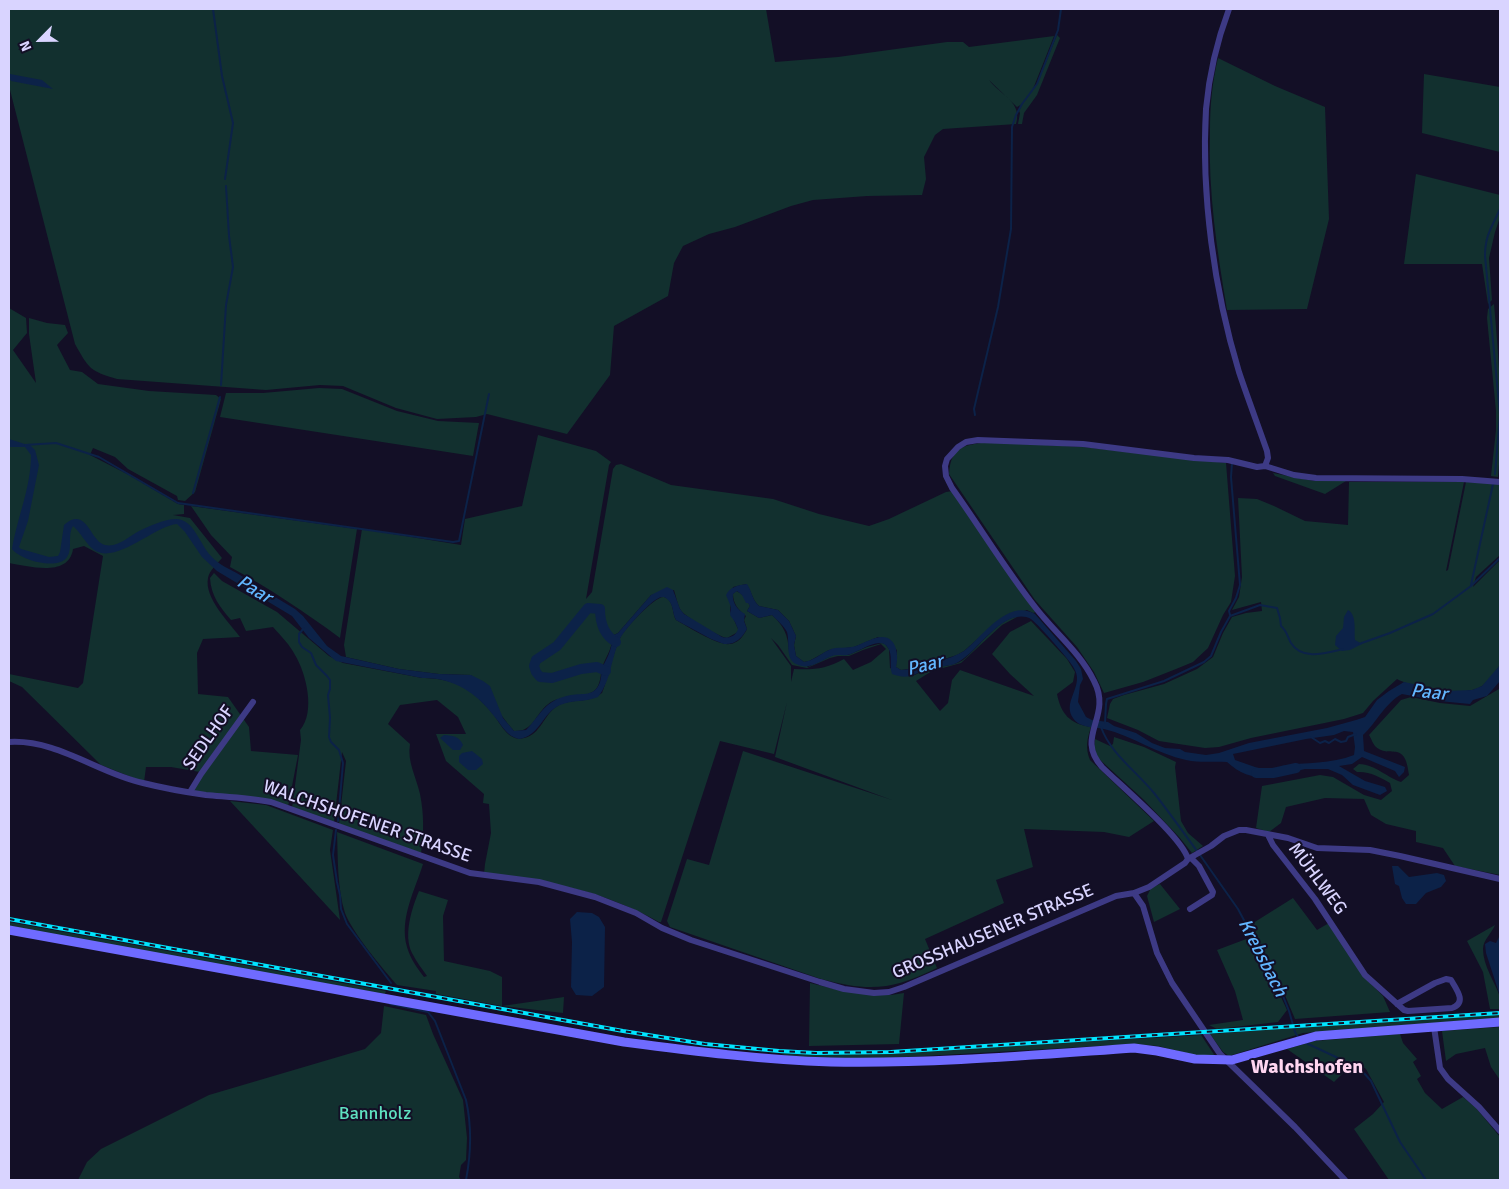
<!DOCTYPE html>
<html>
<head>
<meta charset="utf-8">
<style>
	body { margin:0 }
	#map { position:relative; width:1509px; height:1189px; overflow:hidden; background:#130f26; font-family:Signika,sans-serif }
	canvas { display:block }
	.frame { position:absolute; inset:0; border:10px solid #d9d4ff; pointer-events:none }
	.north { position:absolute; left:15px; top:15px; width:50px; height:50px; -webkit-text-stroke:4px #130f26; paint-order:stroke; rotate:247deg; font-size:14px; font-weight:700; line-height:20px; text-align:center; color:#d9d4ff }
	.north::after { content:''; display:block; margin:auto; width:18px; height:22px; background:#d9d4ff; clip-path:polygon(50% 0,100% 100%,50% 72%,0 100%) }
</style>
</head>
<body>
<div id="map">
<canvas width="1509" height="1189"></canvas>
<div class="frame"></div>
<div class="north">N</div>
</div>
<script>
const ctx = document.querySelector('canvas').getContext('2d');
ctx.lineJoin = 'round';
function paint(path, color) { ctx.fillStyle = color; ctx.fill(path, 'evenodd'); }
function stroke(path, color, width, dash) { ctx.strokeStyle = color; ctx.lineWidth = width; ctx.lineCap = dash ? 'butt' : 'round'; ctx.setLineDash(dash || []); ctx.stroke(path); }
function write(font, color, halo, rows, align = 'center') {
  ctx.font = font + ' Signika,sans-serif'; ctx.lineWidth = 4; ctx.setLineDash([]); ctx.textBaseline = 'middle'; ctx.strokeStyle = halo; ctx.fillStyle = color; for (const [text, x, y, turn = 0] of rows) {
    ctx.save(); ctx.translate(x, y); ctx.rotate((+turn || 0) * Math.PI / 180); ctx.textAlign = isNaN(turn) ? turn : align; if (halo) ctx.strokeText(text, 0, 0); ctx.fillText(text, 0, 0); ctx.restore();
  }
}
const green = new Path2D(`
	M 9,9 L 766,9 L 775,62 L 838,57 L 947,42 L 963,42 L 969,47 L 1054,36 L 1033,89 L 1037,84 L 1057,35 L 1060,38 L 1037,95 L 1024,113 L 1022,124 L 1018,124 L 1020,113 L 1019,111 L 1022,104 L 1017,107 L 989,80 C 1000,95 1023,102 1016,124 L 943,129 L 935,135 L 924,157 L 926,179 L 922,195 L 867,196 L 813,200 L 791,206 L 735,227 L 709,234 L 683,246 L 674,263 L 668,296 L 614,326 L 610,375 L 567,434 L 487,414 L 476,417 L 437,419 L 396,408 L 343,386 L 320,385 L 266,390 L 117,379 C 90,371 89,369 75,344 L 9,86 Z
	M 1218,58 L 1275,86 L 1325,107 L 1329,219 L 1307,309 L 1227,310 C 1217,250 1208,192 1210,131 C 1210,106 1212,83 1218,58 Z
	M 1424,74 L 1500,87 L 1500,152 L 1422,133 Z
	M 1416,174 L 1500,195 L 1500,217 L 1495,232 L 1489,258 L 1492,300 L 1488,304 L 1482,264 L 1404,264 Z
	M 1494,304 C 1499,361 1504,419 1498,477 L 1491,476 L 1496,430 L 1496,411 L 1487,318 L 1488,309 Z
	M 9,308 L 26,318 L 27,333 L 13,350 L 36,383 L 29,334 L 29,318 L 47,323 L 65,325 L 68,333 L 57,345 L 70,370 L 82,372 L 98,384 L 149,391 L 216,395 L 221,399 L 195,492 L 185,501 L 178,500 L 177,496 L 128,469 L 115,457 L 93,448 L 90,455 L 129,475 L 178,504 L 184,505 L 184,514 L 173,515 L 190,518 L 222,558 C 217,564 209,571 208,578 C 204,598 229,622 240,637 L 203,639 L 197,653 L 198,694 L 228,697 L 249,727 L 251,751 L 298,755 L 288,807 L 195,791 L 195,785 L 200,772 L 171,767 L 146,767 L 144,782 L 101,765 L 22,687 L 9,681 L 9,674 L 78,688 L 83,683 L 103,556 L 84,546 L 73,549 C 69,578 28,566 9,563 Z
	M 319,388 L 342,389 L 397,411 L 438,421 L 479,423 L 473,456 L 220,417 L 226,393 L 263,393 Z
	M 538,435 L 596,451 L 611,462 L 609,465 L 586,599 L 592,592 L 613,469 L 616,465 L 621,464 L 671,485 L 773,499 L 819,514 L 869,526 L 889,519 L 946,492 L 953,491 L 1036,612 L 1033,613 L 1027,610 L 999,620 L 964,651 L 957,655 L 916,668 L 901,670 L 896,667 L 897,650 L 878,637 L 854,647 L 829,650 L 809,661 L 804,662 L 796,656 L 794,645 L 796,636 L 789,621 L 778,610 L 759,606 C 752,600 752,591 746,584 L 733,587 L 730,611 L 738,629 L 738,632 L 727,638 C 719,637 683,616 680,609 C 677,603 676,596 674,590 L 651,595 L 618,633 L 612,636 C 613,650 604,658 602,669 C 600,676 601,684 595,690 C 586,699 563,695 551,702 C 535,712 535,732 514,731 L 508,724 L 471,675 L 439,674 L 399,669 L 346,657 L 344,645 L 362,529 L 461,545 L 465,519 L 522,506 Z
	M 990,442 L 1083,447 L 1226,463 L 1235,576 L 1231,602 L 1223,615 L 1208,648 L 1193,662 L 1176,669 L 1143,682 L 1104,693 L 1094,672 L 1077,647 L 1035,600 L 949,474 C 951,445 965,445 990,442 Z
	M 1273,473 L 1314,481 L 1346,481 L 1325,494 L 1275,476 Z
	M 1349,482 L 1464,482 L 1446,571 L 1448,570 L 1466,482 L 1500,483 L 1500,555 L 1476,577 L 1473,587 L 1500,560 L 1500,665 C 1495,672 1489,681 1482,686 C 1465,698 1414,688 1397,679 L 1373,701 L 1363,713 L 1344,719 L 1251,738 L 1219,747 L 1205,748 L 1159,741 L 1138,730 L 1107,718 L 1110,704 L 1113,699 L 1124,695 L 1164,684 L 1197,669 L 1213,657 L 1223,633 L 1232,617 L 1246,613 L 1262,611 L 1261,602 L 1232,610 L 1239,597 L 1242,577 L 1238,498 L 1257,499 L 1274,506 L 1305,521 L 1348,525 Z
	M 191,506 L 357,529 L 340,638 C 305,612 269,588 230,567 L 232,557 L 211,535 Z
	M 214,573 L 222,581 L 277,612 L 329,656 L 343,663 L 422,678 C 439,678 462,682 475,695 C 481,701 488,708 493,714 C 501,724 508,742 524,738 C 541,735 544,713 559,705 C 574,698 588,704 602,693 C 609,675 612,655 620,638 C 624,629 656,595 664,597 C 674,600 672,613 676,620 C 687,626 718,646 730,644 C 738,643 743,637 747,629 L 744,620 L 746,616 C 738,610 733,603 733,594 L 736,591 C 742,593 747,600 750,606 L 747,611 L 759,618 L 772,615 C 784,626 788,635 789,651 L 808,667 L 833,655 L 848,655 L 867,647 L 882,643 L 885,644 L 889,649 L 890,668 L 912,676 C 918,674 923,670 929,668 C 941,665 953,667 963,660 C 977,649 1000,617 1017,617 L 1002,625 L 961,663 L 932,671 L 916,681 L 940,711 L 948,703 L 952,680 L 960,670 L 1034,696 L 1010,674 L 992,654 L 1010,632 L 1031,621 L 1067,659 L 1075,672 L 1073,682 L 1057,694 C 1061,714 1070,724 1091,727 C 1087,740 1085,747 1090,760 L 1154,821 L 1129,837 L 1104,832 L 1024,829 L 1033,867 L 996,880 L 1004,903 L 925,939 L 937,968 C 892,990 870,992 821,979 L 670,927 L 667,921 L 687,859 L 709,865 L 743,751 L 892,800 L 775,757 L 787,702 L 774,754 L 720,741 L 661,922 L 659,922 C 599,889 551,882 484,874 L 485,864 L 491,833 L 489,804 L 483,803 L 484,794 L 446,761 L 436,734 L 466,734 L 458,717 L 437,700 L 400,705 L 388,724 L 410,744 C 407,762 416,776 420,794 C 424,814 424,833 421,853 L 339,824 L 346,761 L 342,752 L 334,822 L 292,808 L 301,740 L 300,730 C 316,712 306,673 295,655 C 290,645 281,636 273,627 L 246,631 L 240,618 L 231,620 C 220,607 211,596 210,578 ZM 771,638 L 778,645 L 792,665 L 807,668 L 830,658 L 838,656 L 849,656 L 863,650 L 881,644 L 886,649 L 871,662 L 853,670 L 844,659 C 826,669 814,670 794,669 L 791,682 L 791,666 Z
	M 1499,689 L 1500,875 L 1455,866 L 1443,848 L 1416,842 L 1416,831 L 1386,824 L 1371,815 L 1364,799 L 1325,798 L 1286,807 L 1281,823 L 1269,832 L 1256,828 L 1262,786 L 1320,775 L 1333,777 L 1364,795 L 1381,800 L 1392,791 L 1390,783 C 1380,777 1369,771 1357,772 L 1353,769 L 1359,764 C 1376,765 1386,777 1401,782 L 1409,775 C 1405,738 1389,760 1375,746 C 1373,744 1371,738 1369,735 L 1401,700 L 1411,697 L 1440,703 L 1470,706 Z
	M 1114,737 L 1144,747 L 1176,762 L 1175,767 L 1181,821 L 1188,833 L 1203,846 L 1192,853 L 1180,838 L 1144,800 L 1097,757 L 1094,748 L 1095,739 L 1110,746 L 1113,744 Z
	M 230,801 L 266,805 L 333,830 L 330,850 L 340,920 Z
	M 337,832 L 423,864 C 415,890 399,919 407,947 C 410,958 417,968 424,977 L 427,976 C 422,969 416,961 412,953 C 403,935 412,908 419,891 L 448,900 L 443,916 L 444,961 L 490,971 L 502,977 L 502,1006 L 564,997 L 563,1013 L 502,1006 L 436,994 L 436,986 L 436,991 L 397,985 C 383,969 352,932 345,913 C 337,887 338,859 337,832 Z
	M 1160,884 L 1180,909 L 1154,922 L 1147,896 L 1151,888 Z
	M 1293,898 L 1317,930 L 1329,923 L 1368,981 L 1383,996 L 1390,1012 L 1295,1019 L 1279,981 L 1250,925 Z
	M 9,922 L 386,991 L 385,994 L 9,928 Z
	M 1495,925 C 1492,933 1483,940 1483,949 C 1483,966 1495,982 1500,997 C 1501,1000 1500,1005 1500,1009 L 1490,1009 L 1483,972 L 1467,941 Z
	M 1249,938 L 1263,958 L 1287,1010 L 1278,1022 L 1217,1029 L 1209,1025 L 1243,1020 L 1235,991 L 1217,950 Z
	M 810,983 L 843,991 L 891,995 L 904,993 L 899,1044 L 809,1046 Z
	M 384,1006 L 426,1015 L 433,1034 L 463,1100 L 467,1138 L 466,1160 L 461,1165 L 459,1177 L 461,1180 L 78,1180 L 87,1162 L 101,1149 L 209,1095 L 365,1049 L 381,1033 Z
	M 1500,1013 L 1500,1018 L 1303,1033 L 1229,1056 L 1223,1052 L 1210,1034 Z
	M 1500,1027 L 1500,1080 L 1491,1067 L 1485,1048 L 1456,1054 L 1446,1061 L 1442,1031 Z
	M 1400,1034 L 1403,1043 L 1417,1059 L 1413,1062 L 1421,1076 L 1417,1079 L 1425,1093 L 1442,1109 L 1463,1097 L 1476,1108 L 1500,1137 L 1500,1180 L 1389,1180 L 1354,1129 L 1373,1114 L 1384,1102 L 1366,1069 L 1355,1061 L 1334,1082 L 1287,1049 L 1315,1041 Z
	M 1201,1035 L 1215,1056 L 1198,1056 L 1158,1046 L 1134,1044 L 890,1058 L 831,1059 L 787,1056 L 779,1053 L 892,1053 Z`);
const water = new Path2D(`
	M 10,74 L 42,80 L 53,89 L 11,81 L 9,77 Z
	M 9,439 L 31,446 L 35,450 L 39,465 L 28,521 L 19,547 L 21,549 L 49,557 L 58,556 L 60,552 L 64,525 C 87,505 90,542 105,545 C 118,548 129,536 139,531 C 150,526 164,519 176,519 C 194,519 200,545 211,556 C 219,565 230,569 240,575 C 258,587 277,598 295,609 L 303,616 L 327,646 L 341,656 L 399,669 L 439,674 L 471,675 L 483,681 L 490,686 L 503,718 L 514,731 L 526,730 C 535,721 541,709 552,702 C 558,698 565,696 571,695 C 583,693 595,697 600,682 C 601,677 602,674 601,670 C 606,660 613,649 612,636 L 618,633 L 651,595 L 667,587 L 673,590 L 680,609 L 684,614 L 722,637 C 729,639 736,636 738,629 L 735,622 L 730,615 L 731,607 L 726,595 C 730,587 738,585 747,584 C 752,591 752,600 759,606 L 778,610 L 789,621 L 796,636 L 794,645 L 796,656 L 804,662 C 813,661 820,654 829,650 C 837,646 848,649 856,646 C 864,643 874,637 882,637 C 897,637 899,656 896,667 L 901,670 C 914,670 954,658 964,651 C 983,636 1008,598 1035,614 L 1076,661 L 1081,669 L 1083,679 L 1080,685 L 1078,702 L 1086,717 L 1092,720 L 1108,722 L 1114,726 L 1136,733 L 1152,743 L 1165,748 L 1180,749 L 1185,752 L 1206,755 L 1219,753 L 1249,743 L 1327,728 L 1356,720 L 1365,717 L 1377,700 L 1389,691 L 1404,682 L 1446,691 L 1472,690 L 1482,686 L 1500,665 L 1500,681 L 1487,696 L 1473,700 L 1470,704 L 1439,701 L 1402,694 C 1385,703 1377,722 1363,735 L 1364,751 L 1405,767 L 1404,772 L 1399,777 L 1395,771 L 1362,757 L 1352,764 L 1339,766 L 1365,781 L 1385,787 L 1387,791 L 1380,795 L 1353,785 L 1342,775 L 1328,769 L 1305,769 L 1283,774 L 1281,766 C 1306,762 1331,764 1354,755 L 1355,747 L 1353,732 L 1344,731 L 1334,735 L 1306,739 L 1233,754 L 1235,760 L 1255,767 L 1267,770 L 1268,778 C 1252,778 1239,773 1227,762 C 1213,761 1200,763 1186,760 C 1157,754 1133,736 1104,729 C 1094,727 1079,728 1073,718 C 1064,704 1077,693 1077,678 C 1077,672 1073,666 1069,661 C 1064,654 1036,622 1031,619 C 1005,606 979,650 960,661 C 950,668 938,665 927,669 C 912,675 909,680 892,674 C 889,666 893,655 888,648 C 881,634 857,654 847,655 C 842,656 837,654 832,656 C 819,661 810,671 796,664 C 785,659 790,642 787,632 C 784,626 777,620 772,615 L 759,618 L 747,611 L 750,606 L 748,603 L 746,603 L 742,595 L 737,591 L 733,594 C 732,602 737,610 745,614 L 744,621 L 747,629 C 742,638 735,645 724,644 L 711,639 L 676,620 C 672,613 674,604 667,599 C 664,596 660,597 657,599 C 649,603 623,631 620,639 C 611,658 611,681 598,697 C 586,702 572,700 560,705 C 542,713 540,736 519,739 C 506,736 502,725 494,716 C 476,692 452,677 422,678 L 336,661 L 309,638 L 292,616 L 217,571 L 202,557 L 185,532 L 177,524 C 154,526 116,565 94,550 C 86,544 81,533 73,526 C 67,535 73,549 67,557 C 58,571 20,560 12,549 C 17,518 31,488 31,455 L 25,447 L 9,447 Z
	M 1348,610 C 1357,615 1354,630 1355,640 L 1362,644 L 1350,650 L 1342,651 L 1335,645 L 1336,636 L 1343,628 L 1344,617 Z
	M 444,735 C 454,736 459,736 463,745 L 460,750 L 453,750 L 440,738 Z
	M 472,751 L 482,759 L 483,764 L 476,770 L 468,770 L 459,762 L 459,756 L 462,753 Z
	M 1392,866 L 1398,866 L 1409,877 L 1437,873 L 1444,875 L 1446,881 L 1441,887 L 1426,893 L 1416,904 L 1406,904 L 1402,898 L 1399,886 L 1395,884 Z
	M 577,912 L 592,913 L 599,917 L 605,927 L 604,987 L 592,996 L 576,995 L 571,987 L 572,942 L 570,919 Z
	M 1500,935 L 1500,996 L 1486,953 L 1485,944 L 1490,941 L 1496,943 Z`);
const stream = new Path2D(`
	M 213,9 L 222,76 L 233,123 L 225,179
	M 221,385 L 226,305 L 233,267 L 229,236 L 226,186
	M 975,415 L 974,409 L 998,307 L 1011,229 L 1012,127 L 1016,115 L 1022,104 L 1037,84 L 1058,30 L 1061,9
	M 25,445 L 56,443 L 99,457 L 178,503 L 453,542 L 459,541 L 489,394
	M 1495,474 L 1500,415 L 1485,256 C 1485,235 1492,227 1500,209
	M 193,493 L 220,397
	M 1471,585 L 1493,484
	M 1230,615 L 1229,611 L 1236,598 L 1240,585 L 1231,477 L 1232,463
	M 304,628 L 299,634 L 299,642 L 302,647 L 311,653 L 316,665 L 327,676 L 330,680 L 330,689 L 328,695 L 330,718 L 329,737 L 331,742 L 339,750 L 343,763 L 338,821
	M 1359,644 L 1390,633 L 1433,614 L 1471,586 L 1500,558
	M 1105,723 L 1106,704 L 1107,699 L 1164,681 L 1204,662 L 1211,656 L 1221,632 L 1230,616 L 1260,605 L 1277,608 L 1280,618 L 1281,626 C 1287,631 1287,636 1291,643 C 1302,661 1326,653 1343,649
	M 1101,727 C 1110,753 1137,772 1154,793 C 1169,812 1183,832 1197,851
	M 1311,737 L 1320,743 L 1325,741 L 1329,743 L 1335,739 L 1341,742 L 1346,741 L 1348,737 L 1356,734
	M 336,830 L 333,855 L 337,882 L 340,895 L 341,909 L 347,924 L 391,983
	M 1200,855 L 1238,909 L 1261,952 L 1277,981 L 1289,1011 L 1295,1032 L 1298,1037
	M 390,1004 L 428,1012 L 435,1021 L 466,1100 C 472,1127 471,1154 466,1180
	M 1306,1043 L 1353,1065 L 1363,1072 L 1371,1081 L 1400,1142 L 1426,1180`);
const river = new Path2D(`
	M 606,671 L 597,667 L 581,669 L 552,678 L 540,677 L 536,672 L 534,666 L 536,660 L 557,646 L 588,608 L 600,609 C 600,622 604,635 616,642
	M 1256,773 L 1273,773 L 1296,768`);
const street = new Path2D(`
	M 1229,9 C 1217,41 1209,75 1206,109 C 1201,195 1214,290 1239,372 C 1248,399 1258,425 1267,451 L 1268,458 L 1265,466
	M 9,742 C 57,739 98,773 143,783 C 163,788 185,792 206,795 C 228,797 249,798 271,802 L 470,873 L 539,882 L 595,897 L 636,913 L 662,928 L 691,940 L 820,982 L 844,989 L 874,993 L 889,992 L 904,987 L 1102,902 L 1116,896 L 1134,893 L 1149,887 L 1185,863 L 1188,859 L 1211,846 L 1224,836 L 1239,830 L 1246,830 L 1288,838 L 1317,848 L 1370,850 L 1400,856 L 1500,879
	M 190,792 L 201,774 L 253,702
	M 1268,835 L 1273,845 L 1315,899 L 1365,975 L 1404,1010 L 1408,1011 L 1452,1008 C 1467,1003 1457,990 1451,980 L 1446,979 L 1435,983 L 1397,1004
	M 1188,859 C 1182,837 1120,785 1102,767 C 1074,736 1113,717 1094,681 C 1080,652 1054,632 1035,607 C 1005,569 980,527 952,488 L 946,476 L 945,466 L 947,459 L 958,447 L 966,442 L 978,440 L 1083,444 L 1194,458 L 1228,460 L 1257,467 L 1265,466 L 1294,475 L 1316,478 L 1462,479 L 1500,482
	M 1134,893 L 1143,906 L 1157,953 L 1172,983 L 1220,1054 L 1295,1127 L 1345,1180
	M 1190,909 L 1212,895 L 1213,892 L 1199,866 L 1191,858
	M 1434,1027 L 1440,1068 L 1448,1079 L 1479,1107 L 1500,1131`);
const secondary = new Path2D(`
	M 9,930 L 624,1042 C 693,1051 762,1060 831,1062 C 932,1064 1034,1055 1134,1048 L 1157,1051 L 1195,1059 L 1232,1060 L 1316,1036 L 1500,1022`);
const rail = new Path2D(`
	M 9,919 L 623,1031 L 705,1044 L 779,1051 L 816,1053 L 891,1052 L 1500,1013`);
const streetNames = [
	["SEDLHOF",209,738,-55],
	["WALCHSHOFENER STRASSE",367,822,19],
	["MÜHLWEG",1317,879,53],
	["GROSSHAUSENER STRASSE",993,932,-23]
];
const parkNames = [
	["Bannholz",375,1114]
];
const waterNames = [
	["Paar",254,590,31],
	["Paar",925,666,-14],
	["Paar",1429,693,6],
	["Krebsbach",1262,958,63]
];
const quarterNames = [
	["Walchshofen",1307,1068]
];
paint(green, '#12302f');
paint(water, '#0c2248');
stroke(stream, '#0c2248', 2);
stroke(river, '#0c2248', 10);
stroke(street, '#3d3a85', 6);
stroke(secondary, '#6f6bff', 9);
stroke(rail, '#00e5ff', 4);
stroke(rail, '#130f26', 2, [5.5]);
write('18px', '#d9d4ff', '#130f26', streetNames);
write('18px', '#5fe0c0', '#130f26', parkNames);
write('italic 19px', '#62b6ff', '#130f26', waterNames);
write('bold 20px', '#ffd6f0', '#130f26', quarterNames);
</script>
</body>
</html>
